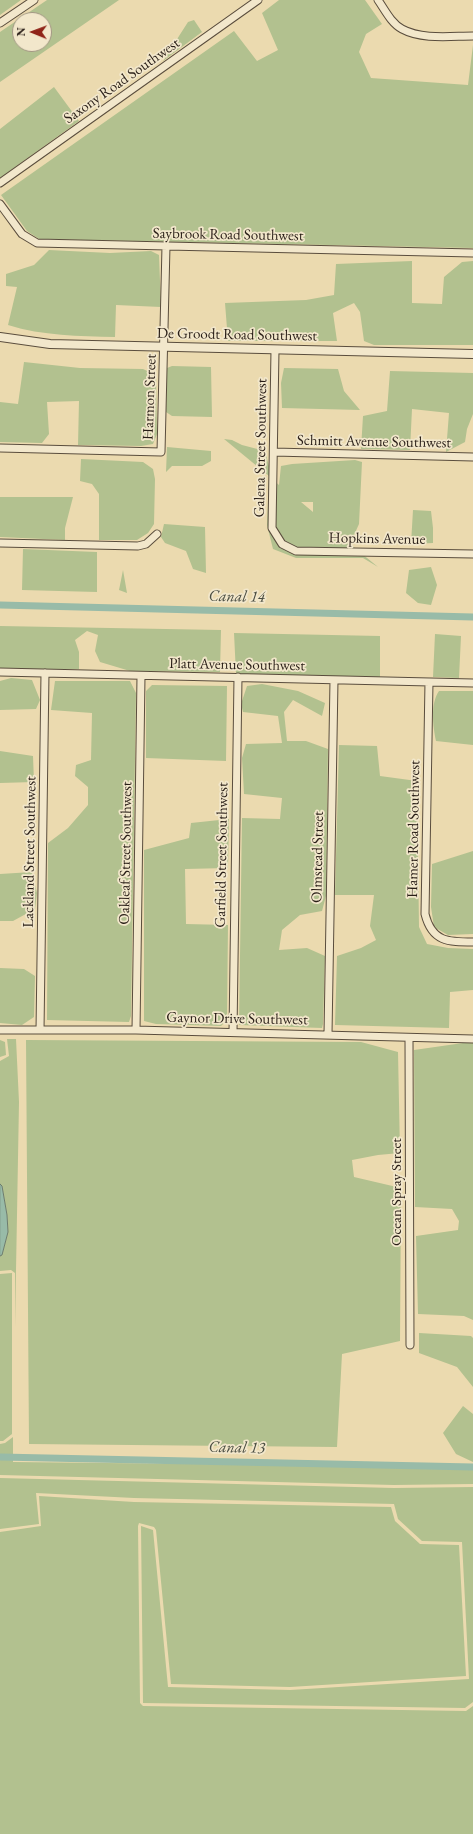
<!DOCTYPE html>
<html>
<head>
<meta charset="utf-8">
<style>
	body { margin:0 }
	#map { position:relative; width:473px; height:1834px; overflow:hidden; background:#ebdaaf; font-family:"EB Garamond",serif }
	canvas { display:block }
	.north { position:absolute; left:12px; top:12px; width:40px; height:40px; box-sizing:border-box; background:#f2e7cb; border:1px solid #a29783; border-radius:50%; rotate:271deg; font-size:11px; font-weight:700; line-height:16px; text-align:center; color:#291e17 }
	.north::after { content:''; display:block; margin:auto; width:14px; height:18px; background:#8f2418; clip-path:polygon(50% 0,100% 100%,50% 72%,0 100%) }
</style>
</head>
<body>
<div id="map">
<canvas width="473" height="1834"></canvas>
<div class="north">N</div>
</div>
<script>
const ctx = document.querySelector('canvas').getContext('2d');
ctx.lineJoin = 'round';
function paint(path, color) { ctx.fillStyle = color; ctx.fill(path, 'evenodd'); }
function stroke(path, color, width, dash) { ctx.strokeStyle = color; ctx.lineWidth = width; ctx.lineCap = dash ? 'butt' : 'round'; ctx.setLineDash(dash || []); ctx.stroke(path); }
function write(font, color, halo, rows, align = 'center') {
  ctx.font = font + ' "EB Garamond",serif'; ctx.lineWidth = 3.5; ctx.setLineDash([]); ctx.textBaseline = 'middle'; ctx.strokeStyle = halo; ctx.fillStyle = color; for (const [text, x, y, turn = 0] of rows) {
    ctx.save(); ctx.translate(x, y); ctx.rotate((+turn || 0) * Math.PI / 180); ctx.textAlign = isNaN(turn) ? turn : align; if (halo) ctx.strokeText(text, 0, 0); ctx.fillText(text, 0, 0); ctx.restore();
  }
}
const green = new Path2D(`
	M 0,0 L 21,0 L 0,15 Z
	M 47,0 L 119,0 L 0,82 L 0,32 ZM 20,20 L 44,20 L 44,44 L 20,44 Z
	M 279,0 L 365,0 L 382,24 L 366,34 L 359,52 L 371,78 L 468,85 L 473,45 L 473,248 L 39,239 L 27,231 L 1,195 L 234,31 L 257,61 L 278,50 L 262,13 Z
	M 194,20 L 202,32 L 163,61 L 188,22 Z
	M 54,87 L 79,121 L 0,178 L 0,129 Z
	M 49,250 L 110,253 L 151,251 L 159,255 L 161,307 L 116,305 L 115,337 C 79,336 43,336 8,325 L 17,287 L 6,286 L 6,274 L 34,265 Z
	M 412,261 L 412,303 L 442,304 L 444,277 L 462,262 L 473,261 L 473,345 L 374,345 L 364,341 L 360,312 L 354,303 L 333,313 L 337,341 L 228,341 L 225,303 L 306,300 L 334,295 L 336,264 Z
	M 24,362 L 80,368 L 143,369 L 156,375 L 157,434 L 153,444 L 141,446 L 78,445 L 79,401 L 47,402 L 49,434 L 42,443 L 0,442 L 0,402 L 18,404 Z
	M 172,366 L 211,367 L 212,417 L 172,416 L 166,412 L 167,368 Z
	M 284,368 L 338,369 L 344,391 L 360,410 L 282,408 L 281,383 Z
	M 390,371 L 473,373 L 473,414 L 467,429 L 465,442 L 446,452 L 449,413 L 412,409 L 410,450 L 361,449 L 363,416 L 387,411 Z
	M 224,439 L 232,440 L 242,445 L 265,451 L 269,466 L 269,476 L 279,485 L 281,466 L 292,464 L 355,460 L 362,462 L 359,524 L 350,544 L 378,567 L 363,558 L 296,558 L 273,549 L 267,525 L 269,476 ZM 301,502 L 313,502 L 313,512 Z
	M 167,447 L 211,451 L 211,461 L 202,466 L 172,466 L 166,472 Z
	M 81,459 L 143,462 L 153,469 L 155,479 L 154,524 L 148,533 L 137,540 L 99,540 L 99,494 L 92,484 L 80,481 Z
	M 0,497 L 73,497 L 65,528 L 65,540 L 0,537 Z
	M 413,510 L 431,511 L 433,528 L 433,543 L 411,544 Z
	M 164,524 L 205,527 L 206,573 L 193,569 L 186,551 L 165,543 L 161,537 Z
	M 23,549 L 97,552 L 97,592 L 22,590 Z
	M 431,567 L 437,585 L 431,605 L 418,603 L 406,593 L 409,570 Z
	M 123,570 L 127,593 L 119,590 Z
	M 0,626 L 221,630 L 220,672 L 130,671 L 100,662 L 95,651 L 98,635 L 87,631 L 75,640 L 79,652 L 79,669 L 0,669 Z
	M 234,633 L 380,636 L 380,679 L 236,674 Z
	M 435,634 L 461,636 L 459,678 L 433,677 Z
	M 11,678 L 32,680 L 40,700 L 36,709 L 0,710 L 0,681 Z
	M 55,681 L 130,681 L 136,693 L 131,1016 L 129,1022 L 47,1020 L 48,843 L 68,828 L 88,805 L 88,787 L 75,776 L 76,765 L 91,760 L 92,713 L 51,710 Z
	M 262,684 L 298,691 L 325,703 L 322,716 L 293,700 L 284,712 L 287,741 L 306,741 L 328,749 L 326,896 L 322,911 L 300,915 L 282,930 L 279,950 L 307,948 L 325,956 L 323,1024 L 322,1028 L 239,1025 L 242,818 L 280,819 L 282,798 L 244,794 L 242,758 L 246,744 L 282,743 L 278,716 L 243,712 L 241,704 L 247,686 Z
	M 152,685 L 227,686 L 226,761 L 146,758 L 146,691 Z
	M 439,691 L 473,691 L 473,745 L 436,741 C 433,726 430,704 439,691 Z
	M 339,745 L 377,746 L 380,776 L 417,781 L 419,927 L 427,944 L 448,948 L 473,949 L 473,990 L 450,992 L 449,1028 L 335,1025 L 337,956 L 361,948 L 376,940 L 370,926 L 374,895 L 335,895 Z
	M 0,751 L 33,756 L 34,782 L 0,783 Z
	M 229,819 L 228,868 L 185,869 L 186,924 L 228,925 L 227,1020 L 221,1026 L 156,1024 L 144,1021 L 144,850 L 189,838 L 191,823 Z
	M 473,851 L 473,934 L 448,935 L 434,927 L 431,907 L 432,864 Z
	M 32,872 L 37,893 L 35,909 L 13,921 L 0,921 L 0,874 Z
	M 0,968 L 24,969 L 35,976 L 34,1017 L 22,1025 L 0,1023 Z
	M 7,1039 L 16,1039 L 19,1102 L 15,1327 L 15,1273 L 11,1270 L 0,1271 L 0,1256 L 2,1255 L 8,1232 L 7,1215 L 2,1186 L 0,1184 L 0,1061 L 9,1056 Z
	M 0,1040 L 5,1042 L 6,1055 L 0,1057 Z
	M 26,1040 L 361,1042 L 398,1052 L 400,1153 L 378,1155 L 352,1160 L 354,1177 L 401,1188 L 400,1341 L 342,1354 L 337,1447 L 29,1444 Z
	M 463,1043 L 473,1043 L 473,1320 L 464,1316 L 418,1314 L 416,1236 L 458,1230 L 459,1221 L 452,1209 L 415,1207 L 414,1050 Z
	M 12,1273 L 12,1434 L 3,1441 L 0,1441 L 0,1274 Z
	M 419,1333 L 471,1336 L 473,1338 L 473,1387 L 457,1367 L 419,1353 Z
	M 463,1406 L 473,1414 L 473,1462 L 456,1454 L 443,1433 Z
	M 13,1437 L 13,1462 L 473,1467 L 473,1484 L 394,1485 L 0,1475 L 0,1444 L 5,1443 Z
	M 0,1478 L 394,1488 L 473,1487 L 473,1702 L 465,1708 L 143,1703 L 141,1526 L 153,1530 L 168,1687 L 290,1690 L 469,1679 L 462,1542 L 422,1541 L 398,1519 L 394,1504 L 134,1498 L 36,1493 L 39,1524 L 0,1529 Z
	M 39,1496 L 134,1502 L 391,1507 L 395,1521 L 420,1544 L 459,1545 L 466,1676 L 290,1687 L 171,1684 L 156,1530 L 154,1527 L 139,1523 L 138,1526 L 140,1703 L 143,1706 L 466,1711 L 473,1706 L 473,1834 L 0,1834 L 0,1532 L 41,1526 Z`);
const water = new Path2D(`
	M 0,1184 L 2,1186 L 7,1215 L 8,1232 L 2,1255 L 0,1256 Z`);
const canal = new Path2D(`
	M 0,605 L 473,617
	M 0,1457 L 473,1467`);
const minor = new Path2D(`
	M 378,0 C 385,10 391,23 402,29 C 422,40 451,36 473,36
	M 0,23 L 34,0
	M 0,183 L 258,0
	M 0,204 L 22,234 L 37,243 L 473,253
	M 275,350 L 272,528 L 282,544 L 296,551 L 473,554
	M 0,448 L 161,452 L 166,246
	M 274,452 L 473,457
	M 0,543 L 138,546 L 146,544 L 157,534
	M 0,672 L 473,683
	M 429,682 L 425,914 C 432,942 448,942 473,942
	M 0,1030 L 136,1030 L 473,1039
	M 40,1030 L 45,673
	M 136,1030 L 141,676
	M 233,1032 L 238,677
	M 328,1034 L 334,680
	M 409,1038 L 410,1345`);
const tertiary = new Path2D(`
	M 0,337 L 50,344 L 473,354`);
const streetNames = [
	["Saxony Road Southwest",122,81,-35],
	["Saybrook Road Southwest",228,235,1],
	["De Groodt Road Southwest",237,335,1],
	["Harmon Street",150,397,-88],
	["Schmitt Avenue Southwest",374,442,1],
	["Galena Street Southwest",261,448,-89],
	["Hopkins Avenue",377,539,1],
	["Platt Avenue Southwest",237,665,1],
	["Hamer Road Southwest",414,829,-89],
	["Lackland Street Southwest",30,852,-89],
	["Oakleaf Street Southwest",126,853,-89],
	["Garfield Street Southwest",222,855,-89],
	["Olmstead Street",318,857,-89],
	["Gaynor Drive Southwest",237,1019,1],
	["Ocean Spray Street",397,1192,-90]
];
const waterNames = [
	["Canal 14",237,597,1],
	["Canal 13",237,1448,1]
];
paint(green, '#b2c18f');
paint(water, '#98bba8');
stroke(water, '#6c7c6e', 1);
stroke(canal, '#98bba8', 7);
stroke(minor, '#5a4d3d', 9);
stroke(tertiary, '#5a4d3d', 10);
stroke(minor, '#f2e7cb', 7);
stroke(tertiary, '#f2e7cb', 8);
write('15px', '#291e17', '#f2e7cb', streetNames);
write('italic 16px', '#4a4d42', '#f2e7cb', waterNames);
</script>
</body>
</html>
